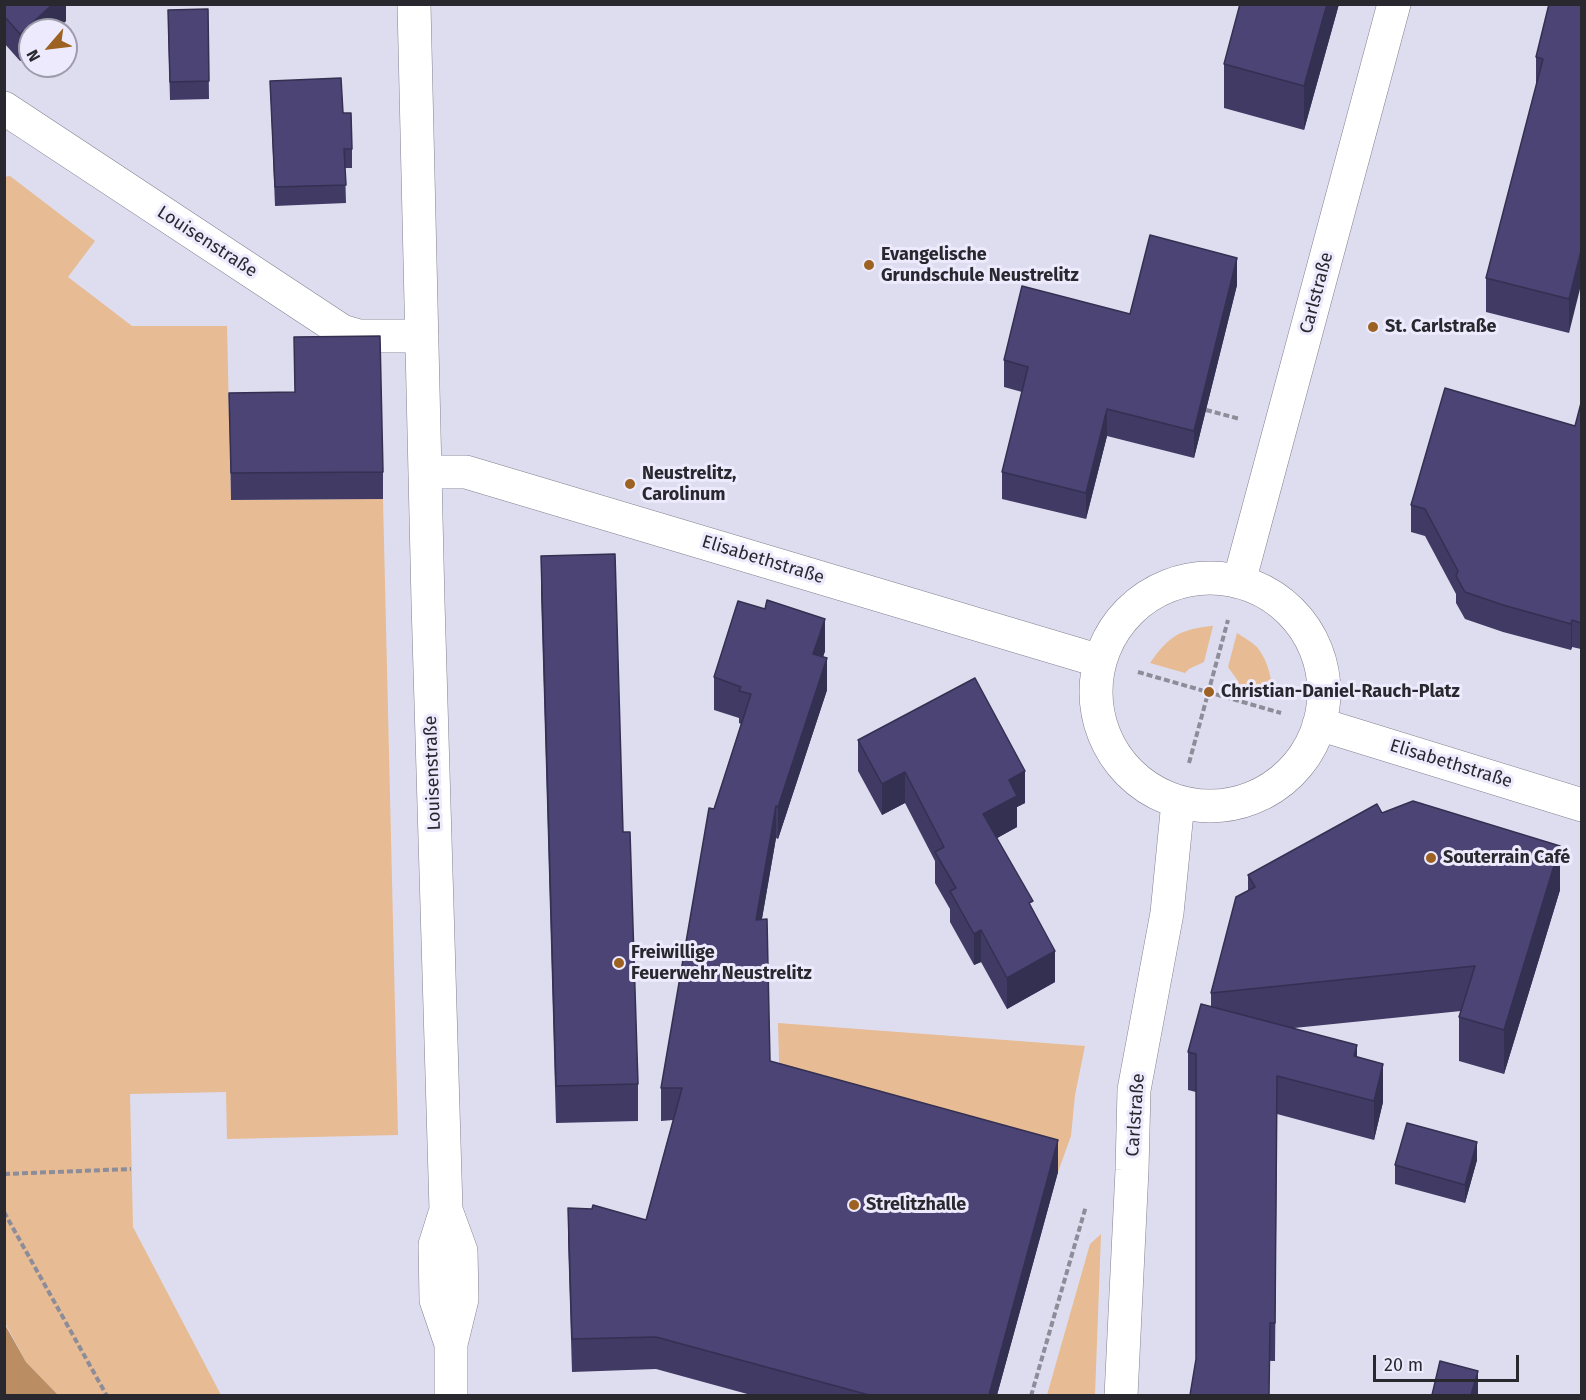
<!DOCTYPE html>
<html>
<head>
<meta charset="utf-8">
<style>
	body { margin:0 }
	#map { position:relative; width:1586px; height:1400px; overflow:hidden; background:#deddef; font-family:"Fira Sans",sans-serif }
	canvas { display:block }
	.frame { position:absolute; inset:0; border:6px solid #28282e; pointer-events:none }
	.north { position:absolute; left:18px; top:18px; width:60px; height:60px; box-sizing:border-box; background:#eceafc; border:2px solid #9e9caa; border-radius:50%; rotate:242deg; font-size:16px; font-weight:700; line-height:24px; text-align:center; color:#28282e }
	.north::after { content:''; display:block; margin:auto; width:21px; height:27px; background:#9d6222; clip-path:polygon(50% 0,100% 100%,50% 72%,0 100%) }
	.scale { position:absolute; left:1373px; top:1355px; width:146px; height:27px; box-sizing:border-box; border:3px solid #28282e; border-top:0; padding-left:8px; font-size:18px; line-height:21px; white-space:nowrap; color:#28282e; -webkit-text-stroke:4px #eceafc; paint-order:stroke }
</style>
</head>
<body>
<div id="map">
<canvas width="1586" height="1400"></canvas>
<div class="frame"></div>
<div class="north">N</div>
<div class="scale">20 m</div>
</div>
<script>
const ctx = document.querySelector('canvas').getContext('2d');
ctx.lineJoin = 'round';
function paint(path, color) { ctx.fillStyle = color; ctx.fill(path, 'evenodd'); }
function stroke(path, color, width, dash) { ctx.strokeStyle = color; ctx.lineWidth = width; ctx.lineCap = dash ? 'butt' : 'round'; ctx.setLineDash(dash || []); ctx.stroke(path); }
function write(font, color, halo, rows, align = 'center') {
  ctx.font = font + ' "Fira Sans",sans-serif'; ctx.lineWidth = 6; ctx.setLineDash([]); ctx.textBaseline = 'middle'; ctx.strokeStyle = halo; ctx.fillStyle = color; for (const [text, x, y, turn = 0] of rows) {
    ctx.save(); ctx.translate(x, y); ctx.rotate((+turn || 0) * Math.PI / 180); ctx.textAlign = isNaN(turn) ? turn : align; if (halo) ctx.strokeText(text, 0, 0); ctx.fillText(text, 0, 0); ctx.restore();
  }
}
const green = new Path2D(`
	M 10,176 L 95,241 L 68,277 L 132,326 L 227,326 L 231,500 L 383,499 L 398,1135 L 227,1139 L 226,1092 L 130,1094 L 133,1227 L 221,1395 L 58,1395 L 26,1362 L 5,1323 L 4,177 Z
	M 1213,626 L 1204,662 L 1189,669 L 1185,673 L 1150,663 C 1169,636 1180,629 1213,626 Z
	M 1237,633 C 1243,637 1252,642 1257,647 C 1269,662 1272,680 1273,698 L 1240,689 L 1238,681 L 1228,667 Z
	M 778,1023 L 1085,1046 L 1075,1095 L 1071,1136 L 1058,1172 L 780,1096 Z
	M 1101,1234 L 1095,1395 L 1047,1395 L 1090,1244 Z`);
const water = new Path2D(`
	M 4,1323 L 26,1362 L 58,1395 L 5,1395 Z`);
const path = new Path2D(`
	M 1206,410 L 1240,419
	M 1138,672 L 1281,713
	M 1189,763 L 1228,620
	M 4,1174 L 131,1169
	M 4,1212 L 107,1396
	M 1031,1396 L 1086,1206`);
const minor = new Path2D(`
	M 414,4 L 428,602 L 446,1210 L 461,1251 L 462,1299 L 451,1344 L 451,1396
	M 4,108 L 342,331 L 359,336 L 422,336
	M 425,472 L 466,472 L 1100,661
	M1096 692a114 114 0 1 1 228 0a114 114 0 1 1-228 0Z
	M 1239,582 L 1394,4
	M 1319,724 L 1582,805
	M 446,1210 L 435,1245 L 436,1300 L 451,1344
	M 1121,1396 L 1132,1170 L 1134,1090 L 1167,913 L 1178,802`);
const wall = new Path2D(`
	M 4,4 L 66,4 L 66,21 L 20,61 L 4,43 Z
	M 1339,4 L 1304,130 L 1224,108 L 1224,64 Z
	M 1581,4 L 1569,333 L 1486,312 L 1486,278 L 1536,87 L 1536,57 Z
	M 208,9 L 209,99 L 170,100 L 168,28 Z
	M 270,81 L 343,113 L 352,149 L 352,168 L 345,168 L 346,203 L 275,206 Z
	M 1237,285 L 1194,458 L 1107,436 L 1086,519 L 1002,499 L 1002,472 L 1022,392 L 1004,387 L 1004,360 L 1130,314 Z
	M 229,393 L 383,472 L 383,499 L 231,500 Z
	M 1581,403 L 1581,649 L 1572,647 L 1571,650 L 1503,632 L 1465,619 L 1456,603 L 1456,594 L 1425,536 L 1411,532 L 1411,505 L 1575,426 Z
	M 541,556 L 623,832 L 638,1084 L 638,1121 L 556,1123 L 541,593 Z
	M 765,609 L 825,651 L 823,657 L 827,690 L 778,839 L 776,838 L 762,919 L 770,1061 L 1058,1172 L 997,1395 L 751,1395 L 656,1369 L 572,1372 L 568,1240 L 568,1208 L 646,1220 L 673,1120 L 661,1121 L 661,1088 L 714,809 L 741,724 L 739,723 L 739,718 L 714,710 L 714,677 Z
	M 858,740 L 1025,803 L 1017,807 L 1017,827 L 997,838 L 1033,910 L 1055,982 L 1007,1009 L 981,962 L 974,965 L 950,922 L 950,909 L 935,883 L 935,861 L 905,803 L 882,815 L 858,771 Z
	M 1382,813 L 1560,890 L 1504,1074 L 1459,1061 L 1459,1017 L 1461,1011 L 1294,1028 L 1357,1057 L 1383,1102 L 1374,1140 L 1277,1114 L 1275,1361 L 1196,1359 L 1196,1092 L 1188,1090 L 1188,1052 L 1211,1006 L 1211,993 L 1248,891 L 1248,875 Z
	M 1477,1160 L 1465,1203 L 1395,1184 L 1395,1165 Z`);
const shadedWall = new Path2D(`
	M 53,4 L 66,4 L 66,21 L 55,30 L 30,30 L 30,52 L 20,61 L 20,34 Z
	M 1327,4 L 1339,4 L 1304,130 L 1304,86 Z
	M 1581,251 L 1581,285 L 1569,333 L 1569,299 Z
	M 1237,258 L 1237,285 L 1194,458 L 1194,431 Z
	M 1107,409 L 1107,436 L 1086,519 L 1086,493 Z
	M 825,619 L 825,651 L 813,686 L 813,654 Z
	M 1572,620 L 1572,647 L 1571,650 L 1571,624 Z
	M 827,658 L 827,690 L 778,839 L 778,807 Z
	M 1025,771 L 1025,803 L 1017,807 L 1017,827 L 983,846 L 983,814 L 1009,780 Z
	M 905,772 L 905,803 L 882,815 L 882,784 Z
	M 776,806 L 776,838 L 756,952 L 756,920 Z
	M 1560,846 L 1560,890 L 1504,1074 L 1504,1030 Z
	M 981,930 L 981,962 L 974,965 L 974,934 Z
	M 1055,951 L 1055,982 L 1007,1009 L 1007,978 Z
	M 1357,1045 L 1357,1083 L 1354,1056 Z
	M 1383,1064 L 1383,1102 L 1374,1140 L 1374,1101 Z
	M 1058,1140 L 1058,1172 L 997,1395 L 989,1395 Z
	M 1477,1142 L 1477,1160 L 1465,1203 L 1465,1185 Z
	M 1478,1371 L 1478,1395 L 1471,1395 Z`);
const building = new Path2D(`
	M 4,4 L 53,4 L 20,34 L 4,16 Z
	M 1240,4 L 1327,4 L 1304,86 L 1224,64 Z
	M 1549,4 L 1581,4 L 1581,251 L 1569,299 L 1486,278 L 1543,59 L 1536,57 Z
	M 208,9 L 209,81 L 170,82 L 168,10 Z
	M 341,78 L 343,113 L 351,113 L 352,149 L 344,149 L 346,185 L 275,187 L 270,81 Z
	M 1150,235 L 1237,258 L 1194,431 L 1107,409 L 1086,493 L 1002,472 L 1028,367 L 1004,360 L 1022,286 L 1130,314 Z
	M 380,336 L 383,472 L 231,473 L 229,393 L 295,392 L 294,337 Z
	M 1445,388 L 1575,426 L 1581,403 L 1581,623 L 1572,620 L 1571,624 L 1503,605 L 1465,592 L 1456,576 L 1458,571 L 1425,509 L 1411,505 Z
	M 615,554 L 623,832 L 630,832 L 638,1084 L 556,1086 L 541,556 Z
	M 767,600 L 825,619 L 813,654 L 827,658 L 778,807 L 776,806 L 756,920 L 767,919 L 770,1061 L 1058,1140 L 989,1395 L 869,1395 L 656,1337 L 572,1339 L 568,1208 L 592,1209 L 593,1205 L 646,1220 L 682,1088 L 661,1088 L 709,808 L 714,809 L 751,694 L 739,691 L 741,687 L 714,677 L 738,601 L 765,609 Z
	M 975,678 L 1025,771 L 1009,780 L 1017,796 L 983,814 L 1033,901 L 1029,903 L 1055,951 L 1007,978 L 981,930 L 974,934 L 950,891 L 956,888 L 935,852 L 944,847 L 905,772 L 882,784 L 858,740 Z
	M 1413,801 L 1560,846 L 1504,1030 L 1459,1017 L 1475,966 L 1211,993 L 1236,897 L 1255,887 L 1248,875 L 1377,804 L 1382,813 Z
	M 1201,1004 L 1357,1045 L 1354,1056 L 1383,1064 L 1374,1101 L 1277,1076 L 1275,1323 L 1270,1323 L 1269,1395 L 1190,1395 L 1196,1359 L 1196,1054 L 1188,1052 Z
	M 1407,1123 L 1477,1142 L 1465,1185 L 1395,1165 Z
	M 1440,1361 L 1478,1371 L 1471,1395 L 1432,1395 Z`);
const markers = [
	[869,265,6,"#9d6222"],
	[1373,327,6,"#9d6222"],
	[630,484,6,"#9d6222"],
	[1209,692,6,"#9d6222"],
	[1431,858,6,"#9d6222"],
	[619,963,6,"#9d6222"],
	[854,1205,6,"#9d6222"]
];
const streetNames = [
	["Louisenstraße",207,242,33],
	["Carlstraße",1317,293,-75],
	["Elisabethstraße",763,560,17],
	["Elisabethstraße",1451,764,17],
	["Louisenstraße",433,773,-92],
	["Carlstraße",1136,1115,-86]
];
const poiNames = [
	["Evangelische",881,255],
	["Grundschule Neustrelitz",881,276],
	["St. Carlstraße",1385,327],
	["Neustrelitz,",642,474],
	["Carolinum",642,495],
	["Christian-Daniel-Rauch-Platz",1221,692],
	["Souterrain Café",1443,858],
	["Freiwillige",631,953],
	["Feuerwehr Neustrelitz",631,974],
	["Strelitzhalle",866,1205]
];
paint(green, '#e7bb93');
paint(water, '#bb8d62');
stroke(minor, '#818090', 34);
stroke(path, '#8d8c99', 4, [6, 3]);
stroke(minor, '#fff', 33);
paint(wall, '#403a65');
paint(shadedWall, '#343052');
paint(building, '#4b4475');
stroke(building, '#343052', 1.5);
for (const [x, y, r, color] of markers) { const dot = new Path2D(); dot.arc(x, y, r, 0, 2 * Math.PI); ctx.fillStyle = color; ctx.fill(dot); stroke(dot, '#eceafc', 2); }
write('18px', '#28282e', '#eceafc', streetNames);
write('bold 18px', '#28282e', '#eceafc', poiNames, 'left');
</script>
</body>
</html>
